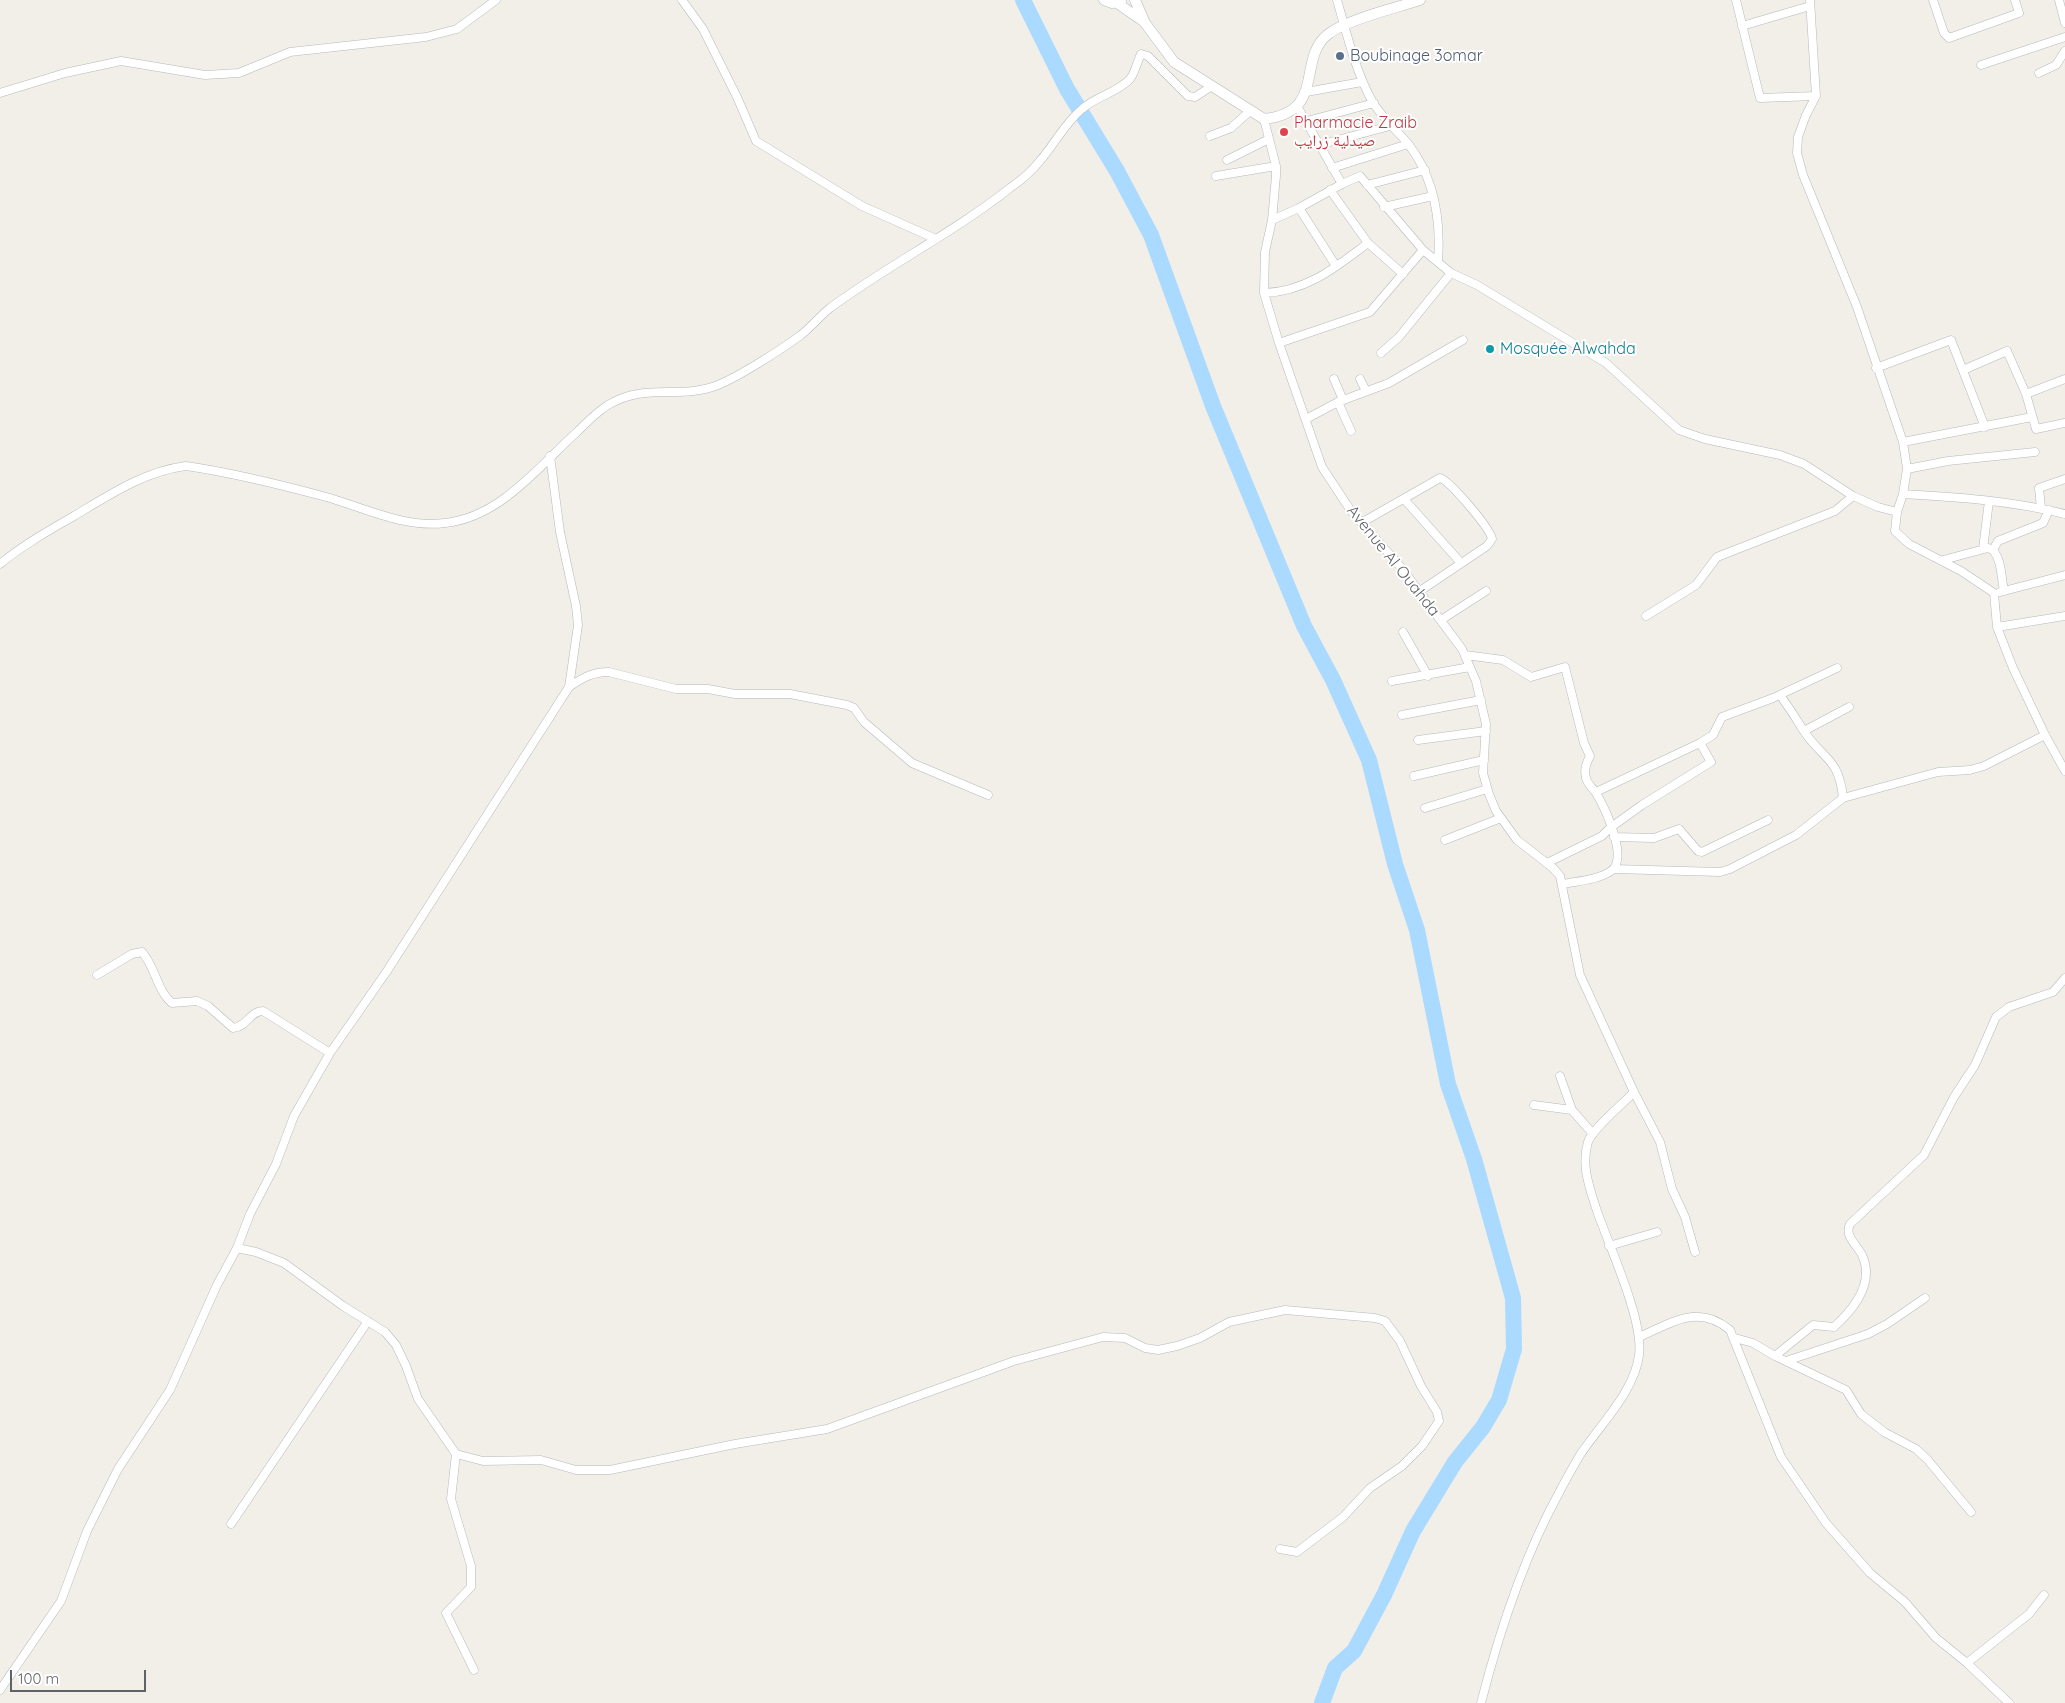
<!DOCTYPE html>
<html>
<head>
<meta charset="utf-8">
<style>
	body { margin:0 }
	#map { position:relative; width:2065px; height:1703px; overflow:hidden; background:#f1efe8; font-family:Quicksand,sans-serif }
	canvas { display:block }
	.scale { position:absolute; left:10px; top:1670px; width:136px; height:22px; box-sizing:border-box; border:2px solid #5f6368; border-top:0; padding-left:6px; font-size:15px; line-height:18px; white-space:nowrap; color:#5f6368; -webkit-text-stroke:4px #fff; paint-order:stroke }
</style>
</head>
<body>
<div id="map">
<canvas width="2065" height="1703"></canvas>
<div class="scale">100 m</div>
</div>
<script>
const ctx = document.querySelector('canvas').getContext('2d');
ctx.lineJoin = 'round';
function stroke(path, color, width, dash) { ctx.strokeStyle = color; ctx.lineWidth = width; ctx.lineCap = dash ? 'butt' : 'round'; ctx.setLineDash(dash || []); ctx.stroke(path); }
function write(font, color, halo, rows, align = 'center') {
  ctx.font = font + ' Quicksand,"Noto Naskh Arabic",sans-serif'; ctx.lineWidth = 4; ctx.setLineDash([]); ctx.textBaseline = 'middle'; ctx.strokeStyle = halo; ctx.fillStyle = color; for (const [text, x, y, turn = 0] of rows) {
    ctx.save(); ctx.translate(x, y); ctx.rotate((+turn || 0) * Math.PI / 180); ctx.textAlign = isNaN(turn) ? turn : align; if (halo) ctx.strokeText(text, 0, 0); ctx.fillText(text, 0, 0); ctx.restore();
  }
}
const river = new Path2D(`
	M 1023,0 L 1067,89 L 1117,171 L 1151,235 L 1213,406 L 1304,626 L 1333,680 L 1369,760 L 1395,864 L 1417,930 L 1448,1084 L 1474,1159 L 1513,1298 L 1514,1349 L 1499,1400 L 1483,1427 L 1455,1462 L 1413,1531 L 1384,1595 L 1354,1651 L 1335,1668 L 1322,1703`);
const minor = new Path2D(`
	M 682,0 L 703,29 L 737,97 L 756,141 L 862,206 L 936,239
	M 1337,0 C 1347,34 1355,70 1372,101 C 1382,118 1397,130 1409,145 C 1434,178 1441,220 1438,261
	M 1736,0 L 1760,98 L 1816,96
	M 1810,0 L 1816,96 L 1806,115 L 1798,137 L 1797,153 L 1803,175 L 1857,307 L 1903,442 L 1907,469 L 1903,494 L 1897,512 L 1895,531 L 1909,544 L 1961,571 L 1994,593 L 1997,627 L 2013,668 L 2045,735 L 2065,771
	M 1933,0 L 1944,33 L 1949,38 L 2019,13 L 2015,0
	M 2059,0 L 2065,23
	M 1742,26 L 1810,6
	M 1981,65 L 2065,37
	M 2039,73 L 2056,65 L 2065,51
	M 1306,92 L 1362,82
	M 0,93 L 65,73 L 121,61 L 205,75 L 239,73 L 290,52 L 426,37 L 457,29 L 496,0
	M 1297,106 L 1342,184 L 1299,208
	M 1264,119 L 1276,166 L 1276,176 L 1272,220 L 1265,252 L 1264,293 L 1279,343 L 1322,467 L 1351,511 L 1400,566 L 1462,649 L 1476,681 L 1486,724 L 1483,773 L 1489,794 L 1496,811 L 1517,840 L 1553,868 L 1560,876 L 1580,975 L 1634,1092 C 1623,1104 1593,1128 1588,1142 C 1581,1165 1589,1186 1596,1208 C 1608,1244 1644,1320 1639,1355 C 1635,1391 1599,1426 1580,1455 C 1573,1467 1566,1479 1560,1491 C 1525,1554 1499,1633 1481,1703
	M 1307,121 L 1374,103
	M 1210,136 L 1231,128 L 1250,111
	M 1319,145 L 1390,126
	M 1227,160 L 1269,139
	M 1332,168 L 1408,144
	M 1216,176 L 1276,166
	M 1342,184 L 1360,176 L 1423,250 L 1451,273 L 1477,285 L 1606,363 L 1679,430 L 1705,439 L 1780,455 L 1804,464 L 1853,496 L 1878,507 L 1897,512
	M 1367,185 L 1425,170
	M 1330,190 L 1368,243 L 1403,274
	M 1384,207 L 1433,196
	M 1272,220 L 1299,208 L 1336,266
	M 1264,293 C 1306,292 1336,267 1368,243
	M 1279,343 L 1370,312 L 1423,250
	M 1381,353 L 1399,337 L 1451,273
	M 1876,368 L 1951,340 L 1985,427
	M 1963,370 L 2007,351 L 2026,394
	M 1334,379 L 1343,400
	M 1360,379 L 1366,391
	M 2065,379 L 2026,394 L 2036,429 L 2065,423
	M 1338,402 L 1351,431
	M 1306,419 L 1338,402 L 1389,383 L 1463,340
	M 1903,442 L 2032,417
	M 1907,469 L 1948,461 L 2035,452
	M 1903,494 C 1958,497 2012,501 2065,514
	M 1404,499 L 1461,563
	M 2041,508 L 2039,488 L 2065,479
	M 1361,523 L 1440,478 C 1450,481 1490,528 1492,539 L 1487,546 L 1420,591
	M 1983,549 L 1989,501
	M 1993,550 L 1998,541 L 2043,523 L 2049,510
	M 1943,560 L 1988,548 L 1993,550 C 2002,561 2001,577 2004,591
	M 0,564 C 23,545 48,531 74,516 C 109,495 145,471 186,466 C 235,473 282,485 330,498 C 366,509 406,528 445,523 C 501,517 539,466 578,431 C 587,422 597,412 608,405 C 646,382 680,400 718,385 C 740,376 782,349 801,335 C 811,327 820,316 830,308 C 888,265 953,233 1010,188 C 1020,181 1031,172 1039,162 C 1054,145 1065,123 1082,109 C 1096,96 1117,93 1130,79 C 1135,73 1137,62 1141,54 L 1148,56 L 1188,96 L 1195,97 L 1212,86
	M 2000,592 L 2065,575
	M 1646,616 L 1696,585 L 1717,557 L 1835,511 L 1853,496
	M 1441,620 L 1486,591
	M 1997,627 L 2065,616
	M 1403,632 L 1428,676
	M 1465,655 L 1503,660 L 1531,677 L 1565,667 L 1584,743 L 1590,756 C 1586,764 1584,769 1586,778 C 1587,784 1593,788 1596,793 C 1605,808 1629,859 1611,871 C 1598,880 1577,881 1563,884
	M 1392,681 L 1470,667
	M 569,687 C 582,678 592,672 609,672 L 676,689 L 708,689 L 735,694 L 790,694 L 847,705 L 854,708 L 864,722 L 912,763 L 988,795
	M 1780,695 C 1788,706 1796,718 1803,730 C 1823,760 1839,757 1843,798
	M 1402,715 L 1481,700
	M 1804,731 L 1849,707
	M 1418,740 L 1486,731
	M 1414,776 L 1484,760
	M 1596,792 L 1700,743 L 1713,735 L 1722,717 L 1773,698 L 1837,668
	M 1425,808 L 1487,789
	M 1614,837 L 1654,838 L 1679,829 L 1698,851 L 1702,852 L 1768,820
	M 1445,840 L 1501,818
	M 1547,863 L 1602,836 L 1610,828 L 1642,805 L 1711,762 L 1700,743
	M 1614,869 L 1720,872 L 1730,869 L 1796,835 L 1843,798 L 1938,772 L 1970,770 L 1984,766 L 2045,735
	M 97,975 L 132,954 L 142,952 C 155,966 157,991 172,1003 L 197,1001 L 208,1006 L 233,1028 C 247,1027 250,1011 263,1011 L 330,1053
	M 1560,1076 L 1572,1110 L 1593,1134
	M 1634,1092 L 1660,1142 L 1672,1189 L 1685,1217 L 1695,1252
	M 1534,1105 L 1572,1110
	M 1609,1246 L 1657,1232
	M 237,1248 L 256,1252 L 284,1263 L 343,1306 L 385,1332 L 396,1345 L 406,1366 L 418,1399 L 456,1454 L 483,1461 L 541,1460 L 576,1470 L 610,1470 L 735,1444 L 827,1429 L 1014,1361 L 1103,1337 L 1125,1338 L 1145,1348 L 1158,1350 L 1177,1346 L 1200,1338 L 1229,1322 L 1285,1310 L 1375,1318 L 1385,1321 L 1400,1341 L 1421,1386 L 1437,1412 L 1439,1421 L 1422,1446 L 1402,1466 L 1370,1488 L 1343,1517 L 1297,1552 L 1280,1549
	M 1639,1337 C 1672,1323 1698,1303 1730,1330 L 1781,1457 L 1826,1523 L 1870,1573 L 1905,1602 L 1936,1638 L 1967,1663 L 2009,1703
	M 1735,1338 L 1753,1343 L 1775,1356 L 1846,1390 L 1861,1414 L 1884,1432 L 1916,1449 L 1927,1459 L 1971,1512
	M 1775,1356 L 1813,1325 L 1834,1327 C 1854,1309 1875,1283 1862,1255 C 1857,1245 1844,1236 1850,1224 L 1924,1155 L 1954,1097 L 1975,1065 L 1996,1017 L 2009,1007 L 2053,992 L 2065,978
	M 1786,1361 L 1868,1334 L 1887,1324 L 1925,1298
	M 456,1454 L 451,1499 L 471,1566 L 471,1587 L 446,1613 L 474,1670
	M 231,1524 L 368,1321
	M 1967,1663 L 2029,1614 L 2044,1595
	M 0,1690 L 61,1601 L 87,1531 L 118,1469 L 170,1390 L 217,1285 L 237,1248 L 250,1214 L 276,1164 L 294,1116 L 330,1053 L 387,971 L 569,687 L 578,625 L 576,606 L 560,532 L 550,456`);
const tertiary = new Path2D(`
	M 1104,0 L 1112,3 L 1121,2
	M 1135,0 L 1145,23 L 1174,62 L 1264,119 C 1326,113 1297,60 1327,35 C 1345,20 1396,8 1420,0
	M 1117,3 L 1143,21`);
const markers = [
	[1340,56,5,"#5c6f8a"],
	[1284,132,5,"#e0444e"],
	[1490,349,5,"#0f9aa8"]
];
const serviceNames = [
	["Boubinage 3omar",1350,56]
];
const healthNames = [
	["Pharmacie Zraib",1294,123],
	["صيدلية زرايب",1294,141]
];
const cultureNames = [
	["Mosquée Alwahda",1500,349]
];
const streetNames = [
	["Avenue Al Ouahda",1393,561,51]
];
stroke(river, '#aadaff', 16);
stroke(minor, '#b5b8bc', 9);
stroke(tertiary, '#b5b8bc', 11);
stroke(minor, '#fff', 8);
stroke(tertiary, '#fff', 10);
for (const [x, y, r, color] of markers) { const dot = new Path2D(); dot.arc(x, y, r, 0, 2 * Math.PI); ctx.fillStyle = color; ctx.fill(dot); stroke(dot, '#fff', 2); }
write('16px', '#4e5e75', '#fff', serviceNames, 'left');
write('16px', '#be3a42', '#fff', healthNames, 'left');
write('16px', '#0d838f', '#fff', cultureNames, 'left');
write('16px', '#5f6368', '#fff', streetNames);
</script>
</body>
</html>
